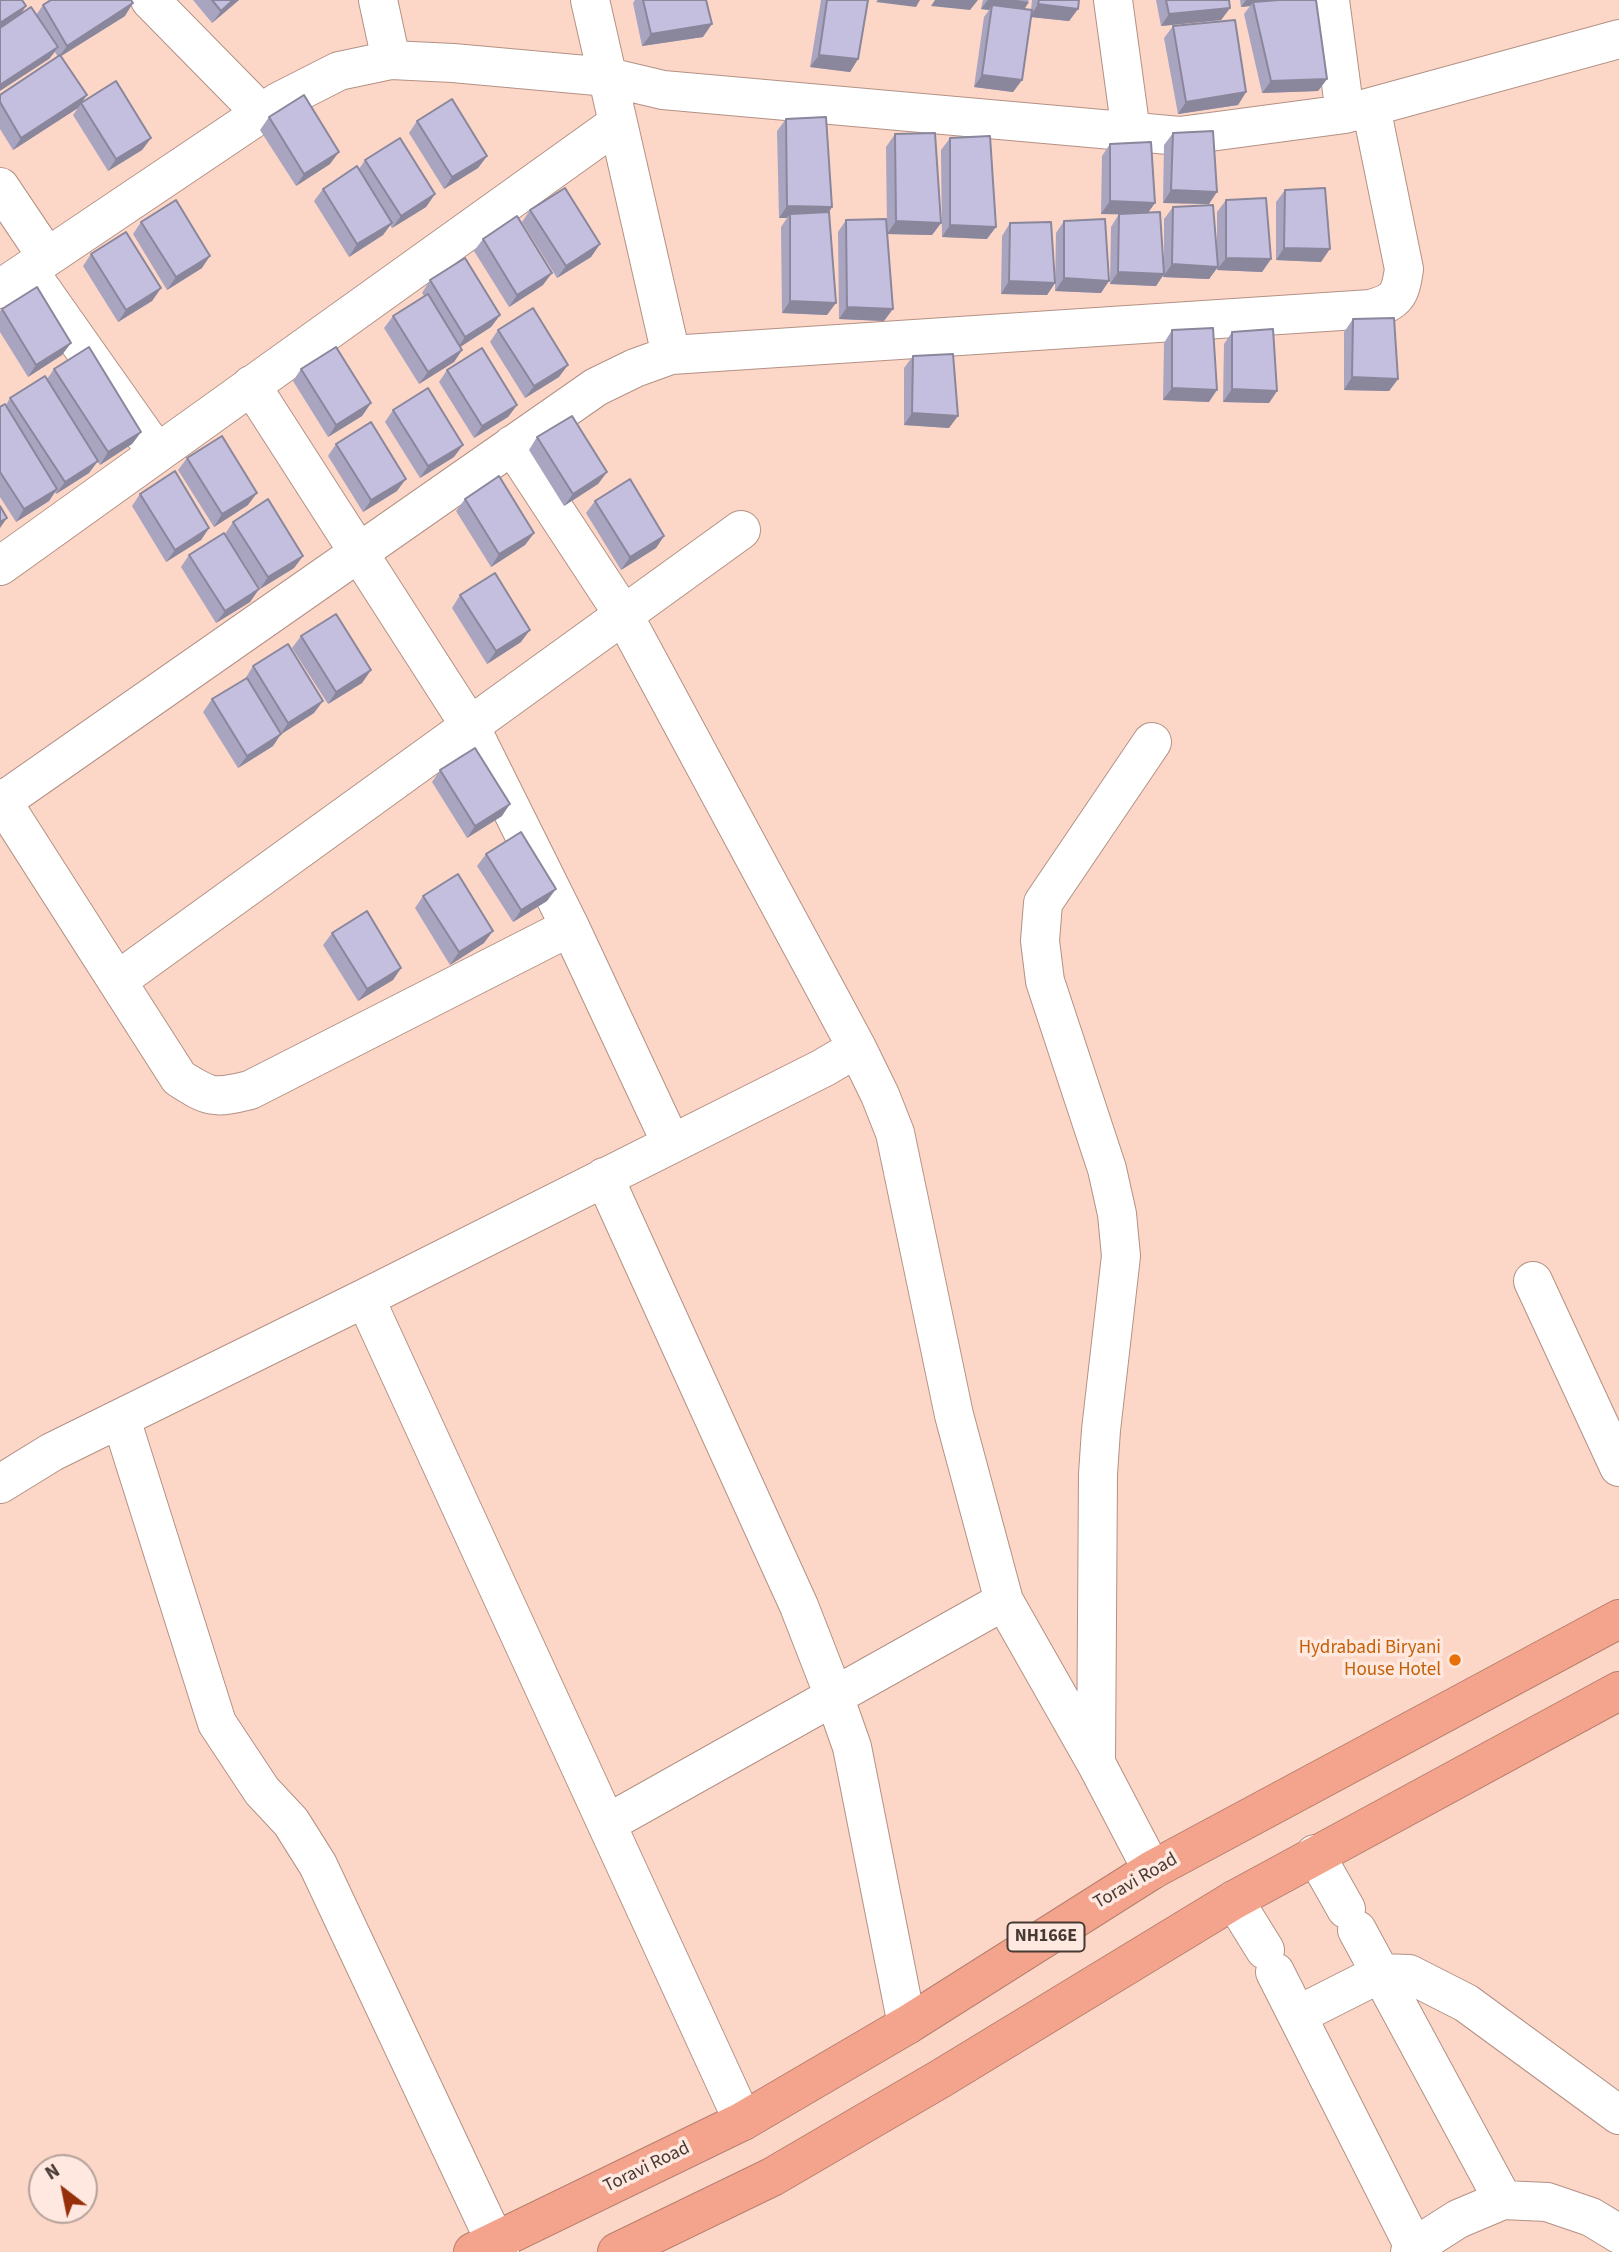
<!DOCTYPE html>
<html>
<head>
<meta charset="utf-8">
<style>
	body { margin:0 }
	#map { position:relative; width:1619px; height:2252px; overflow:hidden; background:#fcd7c8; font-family:"Source Sans 3",sans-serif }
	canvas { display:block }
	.north { position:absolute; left:28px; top:2154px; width:70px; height:70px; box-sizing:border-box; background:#fee8df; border:2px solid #b5a29a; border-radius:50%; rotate:328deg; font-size:19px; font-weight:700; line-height:28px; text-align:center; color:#473933 }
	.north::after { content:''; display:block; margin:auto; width:24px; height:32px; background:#96300b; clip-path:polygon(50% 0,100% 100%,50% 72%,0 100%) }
</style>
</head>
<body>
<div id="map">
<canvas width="1619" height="2252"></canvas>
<div class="north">N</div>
</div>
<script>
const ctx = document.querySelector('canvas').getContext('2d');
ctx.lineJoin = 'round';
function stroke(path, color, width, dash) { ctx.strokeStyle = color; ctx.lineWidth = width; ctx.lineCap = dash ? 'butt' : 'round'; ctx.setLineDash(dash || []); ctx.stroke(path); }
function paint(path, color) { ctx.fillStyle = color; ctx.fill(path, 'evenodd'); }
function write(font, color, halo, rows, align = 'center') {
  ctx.font = font + ' "Source Sans 3",sans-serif'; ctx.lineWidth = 7; ctx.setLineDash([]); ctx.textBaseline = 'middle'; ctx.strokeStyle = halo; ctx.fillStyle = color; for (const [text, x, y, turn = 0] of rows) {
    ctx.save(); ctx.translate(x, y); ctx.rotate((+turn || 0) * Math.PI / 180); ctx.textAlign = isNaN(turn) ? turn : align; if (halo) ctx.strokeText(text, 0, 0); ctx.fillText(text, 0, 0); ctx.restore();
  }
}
const minor = new Path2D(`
	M 150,0 L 261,113
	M 378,0 L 391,60
	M 590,0 L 671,355
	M 1113,0 L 1131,132
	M 1330,0 L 1345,114
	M 0,187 L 47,257
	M 28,270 L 157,453
	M 0,289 L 278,102 L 339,71 L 391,60 L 453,63 L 608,77 L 663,90 L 1180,136 L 1345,114 L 1619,39
	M 251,385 L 470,726 L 570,927 L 671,1143
	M 512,445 L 623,614 L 857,1048
	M 0,566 L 618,123
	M 0,798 L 179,1078 C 210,1098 214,1099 250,1090 L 570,927
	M 0,803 L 596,387 L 635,368 L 671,355 L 1371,309 C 1397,301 1400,296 1404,269 L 1371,107
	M 117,981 L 741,530
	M 604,1177 L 799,1606 L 834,1696 L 852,1747 L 907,2025
	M 1533,1281 L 1619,1467
	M 365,1298 L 743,2121
	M 121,1419 L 217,1723 L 262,1791 L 291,1822 L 318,1865 L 500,2252
	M 0,1484 L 52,1452 L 365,1298 L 823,1068 L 857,1048 L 880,1095 L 895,1133 L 954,1415 L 1004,1601 L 1096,1763 L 1152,1870
	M 1096,1761 L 1098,1474 L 1101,1430 L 1121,1256 L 1117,1214 L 1107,1169 L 1045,981 L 1040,941 L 1043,903 L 1152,742
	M 608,1823 L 1004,1601
	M 1315,1854 L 1346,1909
	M 1234,1900 L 1265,1950
	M 1357,1930 L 1503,2200
	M 1275,1972 L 1414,2247
	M 1298,2015 L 1381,1973 L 1409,1974 L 1466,2003 L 1619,2115
	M 1410,2252 L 1414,2247 L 1458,2219 L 1503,2200 L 1547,2202 L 1591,2217 L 1619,2234`);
const highway = new Path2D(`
	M 473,2252 L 743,2121 L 907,2025 L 1152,1870 L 1619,1619
	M 617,2252 L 772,2177 L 940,2079 L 1234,1900 L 1619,1691`);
const wall = new Path2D(`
	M 0,0 L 26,6 L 21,14 L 36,15 L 43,5 L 125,16 L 61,56 L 82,102 L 151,138 L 142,150 L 108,171 L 73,115 L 78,108 L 13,150 L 0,129 L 0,95 L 58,57 L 55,52 L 49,59 Z
	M 193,0 L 239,0 L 212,23 Z
	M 635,0 L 706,0 L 703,37 L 642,46 L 633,3 Z
	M 821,0 L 868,0 L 858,59 L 850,72 L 810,67 Z
	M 983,0 L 1029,0 L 1024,9 L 1031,10 L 1032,0 L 1079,0 L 1078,9 L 1069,21 L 1031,17 L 1022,80 L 1013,92 L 974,87 L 984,17 L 989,10 L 981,9 Z
	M 1156,0 L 1229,0 L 1230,8 L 1221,20 L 1161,26 Z
	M 1240,0 L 1316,0 L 1327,79 L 1318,91 L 1262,93 L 1244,14 L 1250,6 L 1241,7 Z
	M 1173,26 L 1246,92 L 1238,105 L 1178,114 L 1164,38 Z
	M 269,117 L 330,164 L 296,186 L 260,130 Z
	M 786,119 L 832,207 L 829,212 L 827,315 L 782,313 L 781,227 L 787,218 L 779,218 L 777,131 Z
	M 417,121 L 487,156 L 478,168 L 444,189 L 409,133 Z
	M 1173,133 L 1209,204 L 1163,203 L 1164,145 Z
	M 895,134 L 941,223 L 932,235 L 887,234 L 884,321 L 839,319 L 838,232 L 846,220 L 887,230 L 886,147 Z
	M 950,138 L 987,239 L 942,237 L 941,150 Z
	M 1110,144 L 1155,203 L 1148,213 L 1164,264 L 1164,219 L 1173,207 L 1217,261 L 1217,212 L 1226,200 L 1271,259 L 1262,272 L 1217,270 L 1217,267 L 1209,279 L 1163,277 L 1163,275 L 1156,286 L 1110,284 L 1111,227 L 1119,214 L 1101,214 L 1102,156 Z
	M 365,160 L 435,194 L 426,207 L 392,228 L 390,225 L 383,235 L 349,257 L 314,201 L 323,189 L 359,169 Z
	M 1285,190 L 1321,262 L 1276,260 L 1276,202 Z
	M 530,210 L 600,244 L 591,257 L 557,278 L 522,222 Z
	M 1064,221 L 1101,293 L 1055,291 L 1056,233 Z
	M 141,222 L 202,268 L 167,290 L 133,234 Z
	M 1010,223 L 1055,283 L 1047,295 L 1001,294 L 1002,236 Z
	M 483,239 L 543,285 L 509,307 L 474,251 Z
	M 91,254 L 161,288 L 152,301 L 118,322 L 83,266 Z
	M 430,280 L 500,315 L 491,327 L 460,347 L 462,350 L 454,362 L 419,384 L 384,328 L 393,316 L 424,296 L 422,293 Z
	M 2,309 L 62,355 L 28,377 L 0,332 L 0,311 Z
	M 1353,319 L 1398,379 L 1389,391 L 1344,390 L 1344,332 Z
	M 498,330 L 559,377 L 525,398 L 490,342 Z
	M 1172,330 L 1209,402 L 1163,400 L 1164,343 Z
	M 1232,332 L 1277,391 L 1269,403 L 1223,402 L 1224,344 Z
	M 913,356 L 949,428 L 904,425 L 904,368 Z
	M 54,369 L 141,432 L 132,444 L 100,465 L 97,461 L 89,473 L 56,494 L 55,492 L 49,501 L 16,522 L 0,497 L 0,407 L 6,405 L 10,398 L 47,379 Z
	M 301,369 L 371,403 L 362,416 L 328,437 L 293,381 Z
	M 447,370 L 517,405 L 508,417 L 474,438 L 439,382 Z
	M 393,410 L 454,457 L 420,478 L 385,422 Z
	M 537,437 L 607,472 L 598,484 L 564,506 L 529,450 Z
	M 336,444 L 397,491 L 363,512 L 328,456 Z
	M 187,458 L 248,505 L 214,527 L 178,470 Z
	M 140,494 L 209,528 L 201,540 L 166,562 L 132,506 Z
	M 465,499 L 534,533 L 525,545 L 491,567 L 456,511 Z
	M 595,501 L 664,536 L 656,548 L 621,570 L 586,513 Z
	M 233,522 L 303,556 L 294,568 L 260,589 L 235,549 L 259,589 L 250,602 L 216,623 L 181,567 L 189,555 L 225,534 Z
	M 460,595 L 521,642 L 487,664 L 452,608 Z
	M 301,636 L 371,670 L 362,683 L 328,704 L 292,648 Z
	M 253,666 L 314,713 L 281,734 L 273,746 L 238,768 L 203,712 L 212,699 L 245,679 Z
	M 440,770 L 502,816 L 467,838 L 432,782 Z
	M 486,854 L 547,901 L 513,922 L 477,866 Z
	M 423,896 L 484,943 L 450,965 L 415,908 Z
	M 332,933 L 401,968 L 393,980 L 358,1001 L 323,945 Z`);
const shadedWall = new Path2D(`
	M 233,0 L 239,0 L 212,23 L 221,11 Z
	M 878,0 L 920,0 L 916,7 L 876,2 Z
	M 935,0 L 978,0 L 970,10 L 931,6 Z
	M 988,0 L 1016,0 L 1029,2 L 1021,14 L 992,5 L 989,10 L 981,9 Z
	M 1246,0 L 1302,0 L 1253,2 L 1250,6 L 1241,7 Z
	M 133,3 L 125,16 L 58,58 L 67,46 Z
	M 1038,4 L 1078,9 L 1069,21 L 1030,17 Z
	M 26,6 L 18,18 L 0,30 L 0,23 Z
	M 1230,8 L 1221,20 L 1161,26 L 1169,14 Z
	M 712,24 L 703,37 L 642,46 L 651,34 Z
	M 58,47 L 49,59 L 0,91 L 0,85 Z
	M 819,55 L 858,59 L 850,72 L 810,67 Z
	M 982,75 L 1022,80 L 1013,92 L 974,87 Z
	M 1327,79 L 1318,91 L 1262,93 L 1271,81 Z
	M 1246,92 L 1238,105 L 1178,114 L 1186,102 Z
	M 87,95 L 78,108 L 13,150 L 21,138 Z
	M 151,138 L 142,150 L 108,171 L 116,159 Z
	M 339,152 L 330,164 L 296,186 L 304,174 Z
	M 487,156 L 478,168 L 444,189 L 452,177 Z
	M 1171,190 L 1217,192 L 1209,204 L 1163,203 Z
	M 435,194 L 426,207 L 392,228 L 401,216 Z
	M 1110,201 L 1155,203 L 1146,215 L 1101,214 Z
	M 787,206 L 832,207 L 824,220 L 790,214 L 787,218 L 779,218 Z
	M 896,221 L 941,223 L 932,235 L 887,234 Z
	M 392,223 L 383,235 L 349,257 L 357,244 Z
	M 950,225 L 996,227 L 987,239 L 942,237 Z
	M 600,244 L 591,257 L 557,278 L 566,266 Z
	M 1284,248 L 1330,249 L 1321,262 L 1276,260 Z
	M 210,256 L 202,268 L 167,290 L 176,277 Z
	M 1226,258 L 1271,259 L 1262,272 L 1217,270 Z
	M 1172,264 L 1218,267 L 1209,279 L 1163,277 Z
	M 1118,272 L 1164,274 L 1156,286 L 1110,284 Z
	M 552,273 L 543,285 L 509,307 L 517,295 Z
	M 1064,278 L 1109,281 L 1101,293 L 1055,291 Z
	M 1009,281 L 1055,283 L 1047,295 L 1001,294 Z
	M 161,288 L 152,301 L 118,322 L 126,310 Z
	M 790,301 L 836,303 L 827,315 L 782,313 Z
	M 847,307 L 893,309 L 884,321 L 839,319 Z
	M 500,315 L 491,327 L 457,349 L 465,337 Z
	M 71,343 L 62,355 L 28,377 L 36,365 Z
	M 462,350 L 454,362 L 419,384 L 428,372 Z
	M 568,365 L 559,377 L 525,398 L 534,386 Z
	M 1352,377 L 1398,379 L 1389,391 L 1344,390 Z
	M 1172,388 L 1217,390 L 1209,402 L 1163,400 Z
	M 1232,389 L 1277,391 L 1269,403 L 1223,402 Z
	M 371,403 L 362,416 L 328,437 L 336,425 Z
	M 517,405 L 508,417 L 474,438 L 482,426 Z
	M 912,413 L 958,416 L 949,428 L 904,425 Z
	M 141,432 L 132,444 L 100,465 L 108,452 Z
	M 463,445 L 454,457 L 420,478 L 428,466 Z
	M 98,461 L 89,473 L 56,494 L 65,482 Z
	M 607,472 L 598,484 L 564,506 L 573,494 Z
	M 406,479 L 397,491 L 363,512 L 371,500 Z
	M 57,489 L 49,501 L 16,522 L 24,509 Z
	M 257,493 L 248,505 L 214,527 L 222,514 Z
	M 7,518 L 0,528 L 0,522 Z
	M 209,528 L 201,540 L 166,562 L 175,550 Z
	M 534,533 L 525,545 L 491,567 L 499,554 Z
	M 664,536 L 656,548 L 621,570 L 630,557 Z
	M 303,556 L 294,568 L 260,589 L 268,577 Z
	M 259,589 L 250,602 L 216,623 L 225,611 Z
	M 530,630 L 521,642 L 487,664 L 496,651 Z
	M 371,670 L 362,683 L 328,704 L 336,692 Z
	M 323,701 L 314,713 L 280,735 L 288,723 Z
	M 281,734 L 273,746 L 238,768 L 247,756 Z
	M 510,804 L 502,816 L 467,838 L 475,826 Z
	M 556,889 L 547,901 L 513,922 L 521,910 Z
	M 493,931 L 484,943 L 450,965 L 459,952 Z
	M 401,968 L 393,980 L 358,1001 L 367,989 Z`);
const building = new Path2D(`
	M 0,0 L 22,0 L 26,6 L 0,23 Z
	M 51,0 L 131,0 L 133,3 L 67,46 L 43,5 Z
	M 212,0 L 233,0 L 221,11 Z
	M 643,0 L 706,0 L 712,24 L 651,34 Z
	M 827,0 L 868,0 L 858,59 L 819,55 Z
	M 1039,0 L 1079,0 L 1078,9 L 1038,4 Z
	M 1166,0 L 1229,0 L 1230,8 L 1169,14 Z
	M 1279,0 L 1316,0 L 1327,79 L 1271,81 L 1253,2 Z
	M 992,5 L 1032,10 L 1022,80 L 982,75 Z
	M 31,7 L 58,47 L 0,85 L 0,28 Z
	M 1235,20 L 1246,92 L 1186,102 L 1173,26 Z
	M 60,55 L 87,95 L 21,138 L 0,102 L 0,95 Z
	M 116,81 L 151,138 L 116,159 L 81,103 Z
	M 304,95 L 339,152 L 304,174 L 269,117 Z
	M 452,99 L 487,156 L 452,177 L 417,121 Z
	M 826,117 L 832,207 L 787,206 L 786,119 Z
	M 1213,131 L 1217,192 L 1171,190 L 1173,133 Z
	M 935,133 L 941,223 L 896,221 L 895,134 Z
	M 990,136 L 996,227 L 950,225 L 950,138 Z
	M 400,138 L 435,194 L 401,216 L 365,160 Z
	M 1151,142 L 1155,203 L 1110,201 L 1110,144 Z
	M 357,166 L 392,223 L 357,244 L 323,189 Z
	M 565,188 L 600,244 L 566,266 L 530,210 Z
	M 1325,188 L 1330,249 L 1284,248 L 1285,190 Z
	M 1266,198 L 1271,259 L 1226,258 L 1226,200 Z
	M 176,200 L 210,256 L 176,277 L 141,222 Z
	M 1213,205 L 1218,267 L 1172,264 L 1173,207 Z
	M 829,212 L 836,303 L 790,301 L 790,214 Z
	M 1160,212 L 1164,274 L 1118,272 L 1119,214 Z
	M 517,216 L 552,273 L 517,295 L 483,239 Z
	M 886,219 L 893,309 L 847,307 L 846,220 Z
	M 1105,219 L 1109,281 L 1064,278 L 1064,221 Z
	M 1051,222 L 1055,283 L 1009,281 L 1010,223 Z
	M 126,232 L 161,288 L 126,310 L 91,254 Z
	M 465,258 L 500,315 L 465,337 L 430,280 Z
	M 37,287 L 71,343 L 36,365 L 2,309 Z
	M 428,294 L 462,350 L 428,372 L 393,316 Z
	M 533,308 L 568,365 L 534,386 L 498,330 Z
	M 1394,318 L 1398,379 L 1352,377 L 1353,319 Z
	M 1213,328 L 1217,390 L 1172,388 L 1172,330 Z
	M 1273,329 L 1277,391 L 1232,389 L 1232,332 Z
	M 89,347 L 141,432 L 108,452 L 54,369 Z
	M 336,347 L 371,403 L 336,425 L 301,369 Z
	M 482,348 L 517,405 L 482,426 L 447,370 Z
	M 953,354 L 958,416 L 912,413 L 913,356 Z
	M 45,376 L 98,461 L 65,482 L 10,398 Z
	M 428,388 L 463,445 L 428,466 L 393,410 Z
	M 5,404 L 57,489 L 24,509 L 0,472 L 0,407 Z
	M 572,416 L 607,472 L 573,494 L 537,437 Z
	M 371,422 L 406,479 L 371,500 L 336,444 Z
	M 222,436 L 257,493 L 222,514 L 187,458 Z
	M 175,471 L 209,528 L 175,550 L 140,494 Z
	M 499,476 L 534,533 L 499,554 L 465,499 Z
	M 630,479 L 664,536 L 630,557 L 595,501 Z
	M 268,499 L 303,556 L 268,577 L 233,522 Z
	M 0,506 L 7,518 L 0,522 Z
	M 224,533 L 259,589 L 225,611 L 189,555 Z
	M 495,573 L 530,630 L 496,651 L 460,595 Z
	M 336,614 L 371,670 L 336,692 L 301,636 Z
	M 288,644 L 323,701 L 288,723 L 253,666 Z
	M 247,678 L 281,734 L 247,756 L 212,699 Z
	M 475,748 L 510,804 L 475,826 L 440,770 Z
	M 521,832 L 556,889 L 521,910 L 486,854 Z
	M 458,874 L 493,931 L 459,952 L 423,896 Z
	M 367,911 L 401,968 L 367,989 L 332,933 Z`);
const markers = [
	[1455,1660,7,"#e8710a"]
];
const shields = [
	[1046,1937,77]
];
const shieldNames = [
	["NH166E",1046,1937]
];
const foodNames = [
	["Hydrabadi Biryani",1441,1649],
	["House Hotel",1441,1671]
];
const streetNames = [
	["Toravi Road",1136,1882,-30],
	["Toravi Road",647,2168,-26]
];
stroke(minor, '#b39184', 40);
stroke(highway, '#b77f6d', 40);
stroke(minor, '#fff', 38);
stroke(highway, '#f4a48c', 38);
paint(wall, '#a9a4c0');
paint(shadedWall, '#8a869c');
paint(building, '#c5bfdf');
stroke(building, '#8a869c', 2);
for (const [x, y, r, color] of markers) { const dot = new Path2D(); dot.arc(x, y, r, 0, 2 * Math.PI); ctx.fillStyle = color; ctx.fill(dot); stroke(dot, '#fee8df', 2.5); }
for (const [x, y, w] of shields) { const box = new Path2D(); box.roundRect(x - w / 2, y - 14.5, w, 29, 5); ctx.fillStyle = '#fee8df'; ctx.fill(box); stroke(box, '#473933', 2); }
write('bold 18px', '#473933', null, shieldNames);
write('19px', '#c56008', '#fee8df', foodNames, 'right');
write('19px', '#473933', '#fee8df', streetNames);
</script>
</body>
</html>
